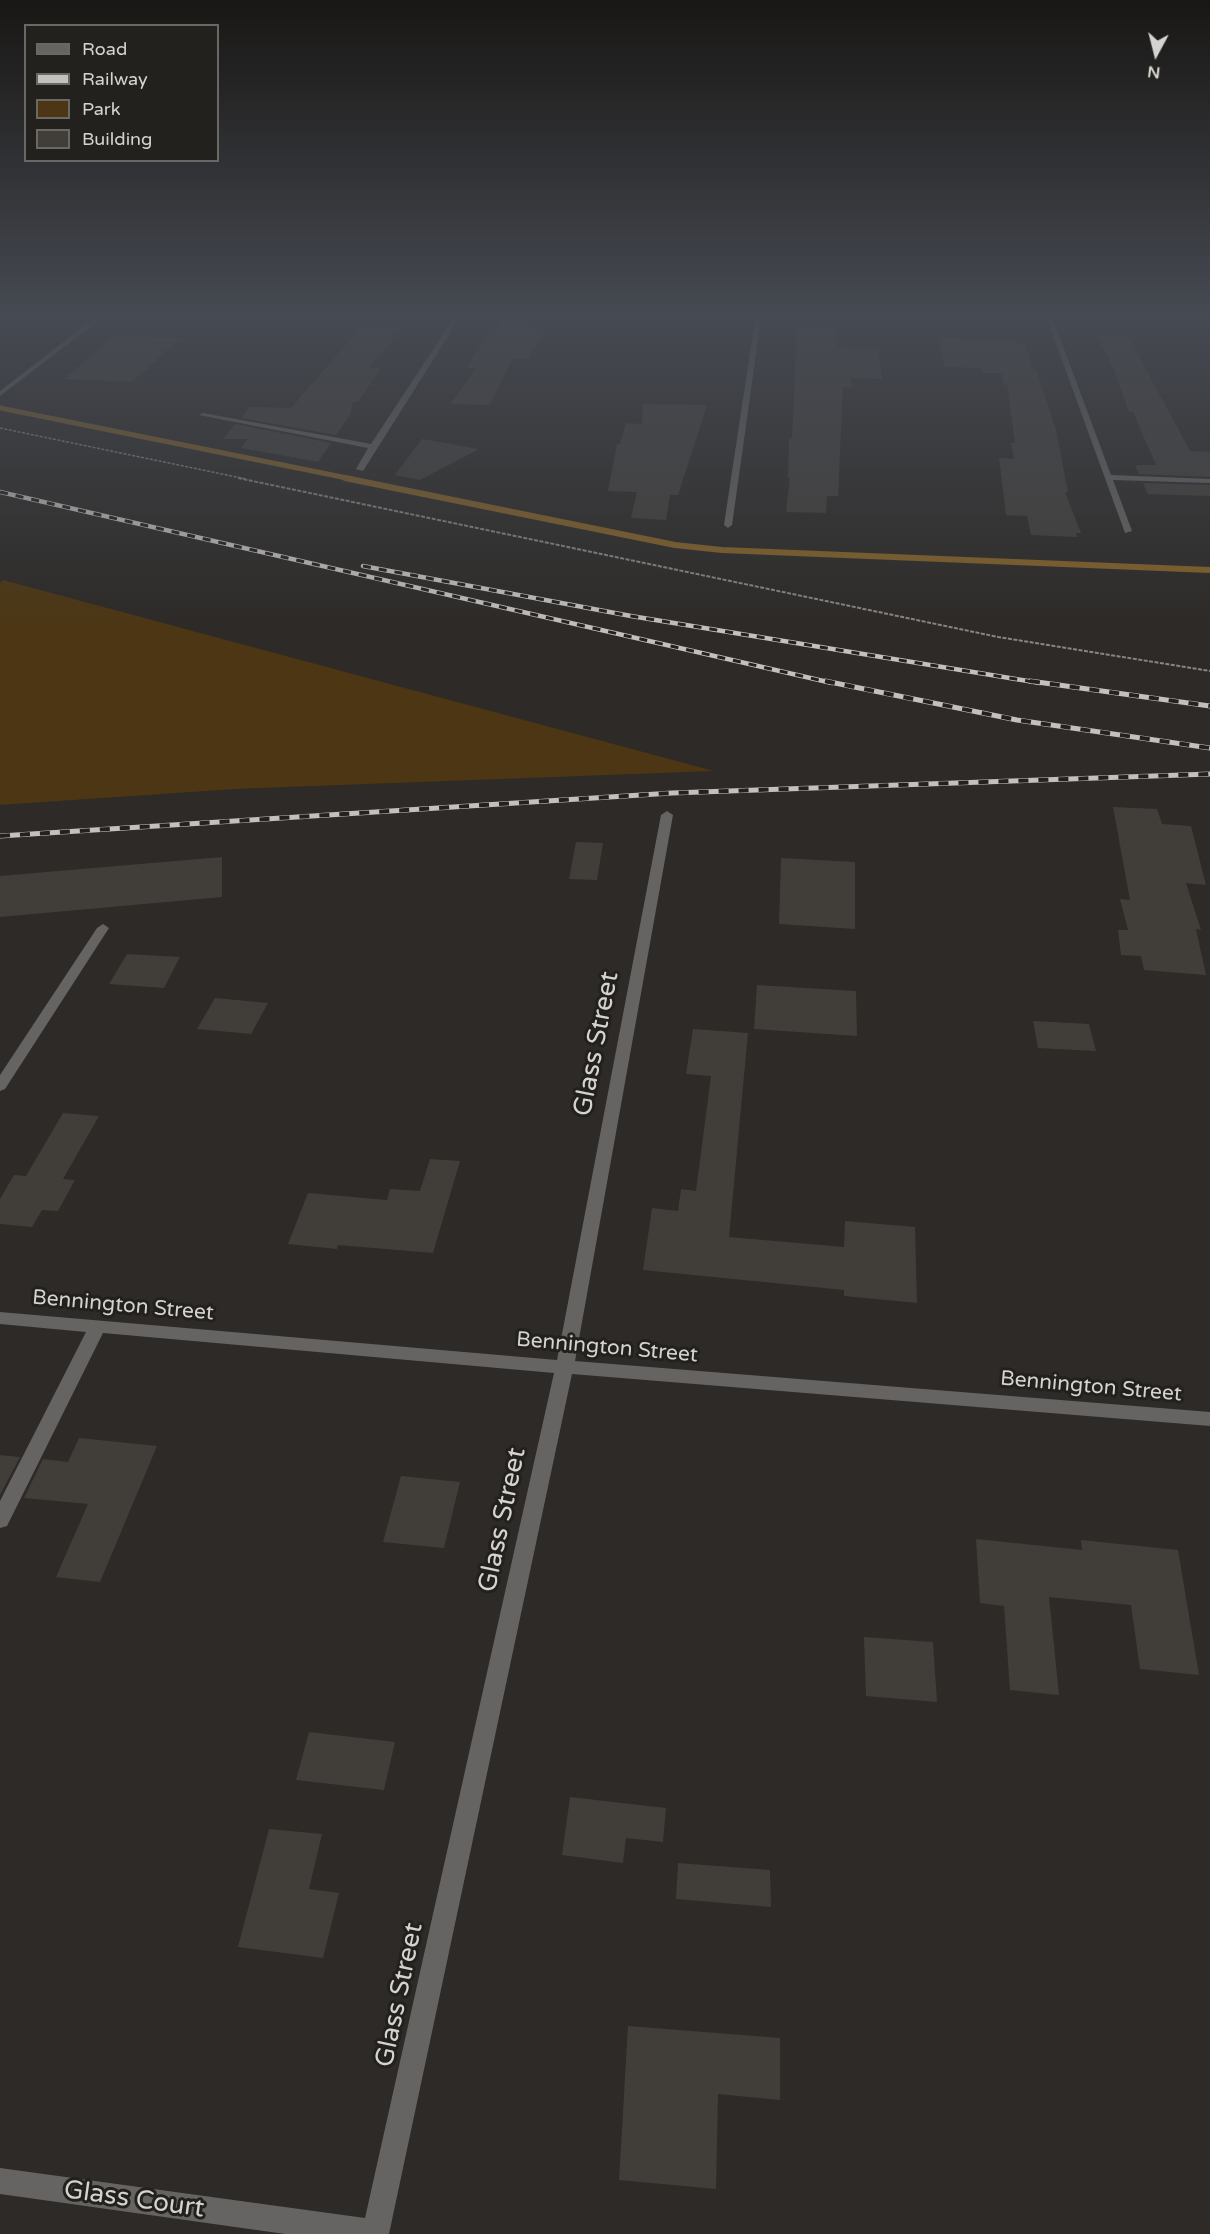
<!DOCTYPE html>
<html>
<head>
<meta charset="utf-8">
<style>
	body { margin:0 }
	#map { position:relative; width:1210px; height:2234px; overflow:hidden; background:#2d2a27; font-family:"Varela Round",sans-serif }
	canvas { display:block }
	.legend { position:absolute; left:24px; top:24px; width:195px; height:138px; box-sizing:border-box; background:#23211d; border:2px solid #6a6865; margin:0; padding:8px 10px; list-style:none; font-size:18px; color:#d5d3d0 }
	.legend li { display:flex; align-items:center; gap:12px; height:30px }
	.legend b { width:30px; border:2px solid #6a6865 }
	.north { position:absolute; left:1126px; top:24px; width:60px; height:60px; -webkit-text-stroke:4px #23211d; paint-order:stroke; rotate:187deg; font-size:16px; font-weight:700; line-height:24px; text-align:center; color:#d5d3d0 }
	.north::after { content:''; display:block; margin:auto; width:21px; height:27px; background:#d5d3d0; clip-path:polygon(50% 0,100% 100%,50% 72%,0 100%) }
</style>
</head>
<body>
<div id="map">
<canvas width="1210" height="2234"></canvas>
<ul class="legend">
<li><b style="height:8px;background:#656462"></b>Road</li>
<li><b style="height:8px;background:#c3c0bd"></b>Railway</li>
<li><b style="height:16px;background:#4c3613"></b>Park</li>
<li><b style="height:16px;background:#413e3a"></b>Building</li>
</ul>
<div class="north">N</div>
</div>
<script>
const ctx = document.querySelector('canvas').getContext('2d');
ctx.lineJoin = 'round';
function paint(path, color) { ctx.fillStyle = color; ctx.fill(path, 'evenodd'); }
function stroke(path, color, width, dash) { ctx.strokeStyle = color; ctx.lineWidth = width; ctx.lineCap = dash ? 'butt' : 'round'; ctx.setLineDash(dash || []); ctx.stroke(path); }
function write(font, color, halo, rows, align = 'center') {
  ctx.font = font + ' "Varela Round",sans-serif'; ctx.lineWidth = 6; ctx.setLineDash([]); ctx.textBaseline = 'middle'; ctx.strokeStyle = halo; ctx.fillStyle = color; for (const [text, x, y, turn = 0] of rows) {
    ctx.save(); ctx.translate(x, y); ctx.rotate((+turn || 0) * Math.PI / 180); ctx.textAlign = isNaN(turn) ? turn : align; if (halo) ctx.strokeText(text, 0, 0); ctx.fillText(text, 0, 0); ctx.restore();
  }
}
const green = new Path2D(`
	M 3,580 L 714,771 L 235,789 L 0,805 L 0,583 Z`);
const streamFar1 = new Path2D(`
	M 0,408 L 352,479`);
const stream = new Path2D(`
	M 345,478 L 675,545 L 722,550 L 1210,570`);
const building = new Path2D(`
	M 501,319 L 531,319 L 526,327 L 545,328 L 529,359 L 512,359 L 490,405 L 450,404 L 476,368 L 467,368 L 491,326 L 496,327 Z
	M 797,324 L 836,325 L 837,347 L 878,349 L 882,379 L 851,378 L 852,388 L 843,387 L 838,496 L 827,496 L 826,513 L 786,512 L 790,478 L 788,478 L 789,438 L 792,438 Z
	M 363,325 L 403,327 L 369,368 L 381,368 L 358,402 L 352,402 L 351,413 L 336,435 L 241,418 L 250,407 L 291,408 Z
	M 1096,335 L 1128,336 L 1190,451 L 1210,452 L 1210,477 L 1139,474 L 1135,465 L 1156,465 L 1133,412 L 1129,412 L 1113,367 Z
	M 118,336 L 180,338 L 132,382 L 64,379 L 111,339 Z
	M 939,338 L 1011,340 L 1011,343 L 1025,343 L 1033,369 L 1036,369 L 1056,430 L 1068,492 L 1065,492 L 1081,533 L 1076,533 L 1077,537 L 1031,535 L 1027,516 L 1006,515 L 999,458 L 1014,459 L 1011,443 L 1015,443 L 1007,384 L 1004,384 L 1001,373 L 984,373 L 982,368 L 944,367 Z
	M 643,404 L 707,405 L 678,495 L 670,495 L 666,520 L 631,518 L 637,492 L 608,491 L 617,444 L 620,444 L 626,423 L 642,424 Z
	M 235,424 L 331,443 L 318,462 L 241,448 L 248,439 L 223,439 Z
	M 422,439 L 479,449 L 420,480 L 395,475 Z
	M 1143,483 L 1210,485 L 1210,496 L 1148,494 Z
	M 1113,807 L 1157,809 L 1162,824 L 1191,826 L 1206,885 L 1186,883 L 1201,930 L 1196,929 L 1206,975 L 1144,970 L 1141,956 L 1121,955 L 1118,930 L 1128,930 L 1120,899 L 1130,900 Z
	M 576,842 L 603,843 L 597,880 L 569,879 Z
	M 222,857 L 222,897 L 0,917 L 0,876 Z
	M 781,858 L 855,862 L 855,929 L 779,924 Z
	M 127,954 L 180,957 L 164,988 L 109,984 Z
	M 757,985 L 856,991 L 857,1036 L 754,1029 Z
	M 215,998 L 268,1003 L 251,1034 L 197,1029 Z
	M 1033,1021 L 1089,1024 L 1096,1051 L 1038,1048 Z
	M 693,1029 L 748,1033 L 729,1237 L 844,1247 L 845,1221 L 915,1227 L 917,1303 L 844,1296 L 844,1290 L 643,1270 L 652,1208 L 678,1211 L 681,1189 L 696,1191 L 711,1076 L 686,1074 Z
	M 63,1113 L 99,1116 L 63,1179 L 75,1180 L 58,1211 L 42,1210 L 32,1227 L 0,1224 L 0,1199 L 14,1175 L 26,1176 Z
	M 430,1159 L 460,1161 L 433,1253 L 338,1245 L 337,1249 L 288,1244 L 308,1193 L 387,1200 L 390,1189 L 420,1191 Z
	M 79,1438 L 157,1446 L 100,1582 L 56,1577 L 88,1504 L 24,1498 L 43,1459 L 68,1462 Z
	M 0,1455 L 20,1457 L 0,1495 Z
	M 401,1476 L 460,1482 L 444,1548 L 383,1542 Z
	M 976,1539 L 1082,1550 L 1081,1540 L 1178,1550 L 1199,1675 L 1140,1669 L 1131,1605 L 1049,1597 L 1059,1695 L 1010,1690 L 1004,1606 L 980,1603 Z
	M 864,1637 L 933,1642 L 937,1702 L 866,1696 Z
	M 309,1732 L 395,1742 L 384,1790 L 296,1780 Z
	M 570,1797 L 666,1808 L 663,1842 L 626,1838 L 623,1863 L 562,1855 Z
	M 269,1829 L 322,1834 L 309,1889 L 339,1893 L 323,1958 L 238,1947 Z
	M 678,1863 L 770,1870 L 771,1907 L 676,1899 Z
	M 628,2026 L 780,2038 L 780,2100 L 718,2094 L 716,2189 L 619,2180 Z`);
const pathFar1 = new Path2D(`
	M 0,428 L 246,479`);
const path = new Path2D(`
	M 238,478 L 998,637 L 1210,671`);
const minor = new Path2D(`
	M 93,319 L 101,319 L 0,396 L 0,391 Z
	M 453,319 L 459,319 L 363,471 L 356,469 L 368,448 L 199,415 L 203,413 L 371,444 Z
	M 755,319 L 761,319 L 732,525 L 728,528 L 724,525 Z
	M 1047,319 L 1053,319 L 1111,475 L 1210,479 L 1210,483 L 1113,480 L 1132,531 L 1125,533 Z
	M 667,811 L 673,815 L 575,1361 L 1210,1412 L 1210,1426 L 572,1374 L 389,2234 L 285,2234 L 0,2194 L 0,2168 L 365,2218 L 554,1373 L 103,1333 L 7,1526 L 0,1528 L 0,1501 L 86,1332 L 0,1324 L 0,1312 L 557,1360 L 661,815 Z
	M 103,924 L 109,928 L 5,1089 L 0,1091 L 0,1075 L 97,928 Z`);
const railFar1 = new Path2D(`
	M 0,492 L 832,683
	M 363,566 L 631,616 L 1040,683`);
const rail = new Path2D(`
	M 825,681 L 1017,720 L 1210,748
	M 1030,681 L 1210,706
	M 0,836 L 672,793 L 1210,774`);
const streetNames = [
	["Bennington Street",123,1306,5],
	["Bennington Street",607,1348,5],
	["Bennington Street",1091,1387,5]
];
const nearStreetnames = [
	["Glass Street",597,1044,-79],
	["Glass Street",503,1520,-78],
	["Glass Street",400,1995,-78],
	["Glass Court",134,2200,8]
];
paint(green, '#4c3613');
stroke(streamFar1, '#846127', 5);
stroke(stream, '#846127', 6);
paint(building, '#413e3a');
stroke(pathFar1, '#888683', 1.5, [3, 1.5]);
stroke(path, '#888683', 2, [4, 1.5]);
paint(minor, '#656462');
stroke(railFar1, '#c3c0bd', 4.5);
stroke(rail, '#c3c0bd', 5);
stroke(railFar1, '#23211d', 3, [8]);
stroke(rail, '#23211d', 4, [10]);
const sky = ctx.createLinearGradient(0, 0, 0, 632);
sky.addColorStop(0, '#191715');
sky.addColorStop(0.5, '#464a52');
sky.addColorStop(1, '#464a5200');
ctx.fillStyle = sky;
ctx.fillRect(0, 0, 1210, 632);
write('21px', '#d5d3d0', '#23211d', streetNames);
write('26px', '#d5d3d0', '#23211d', nearStreetnames);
</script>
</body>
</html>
